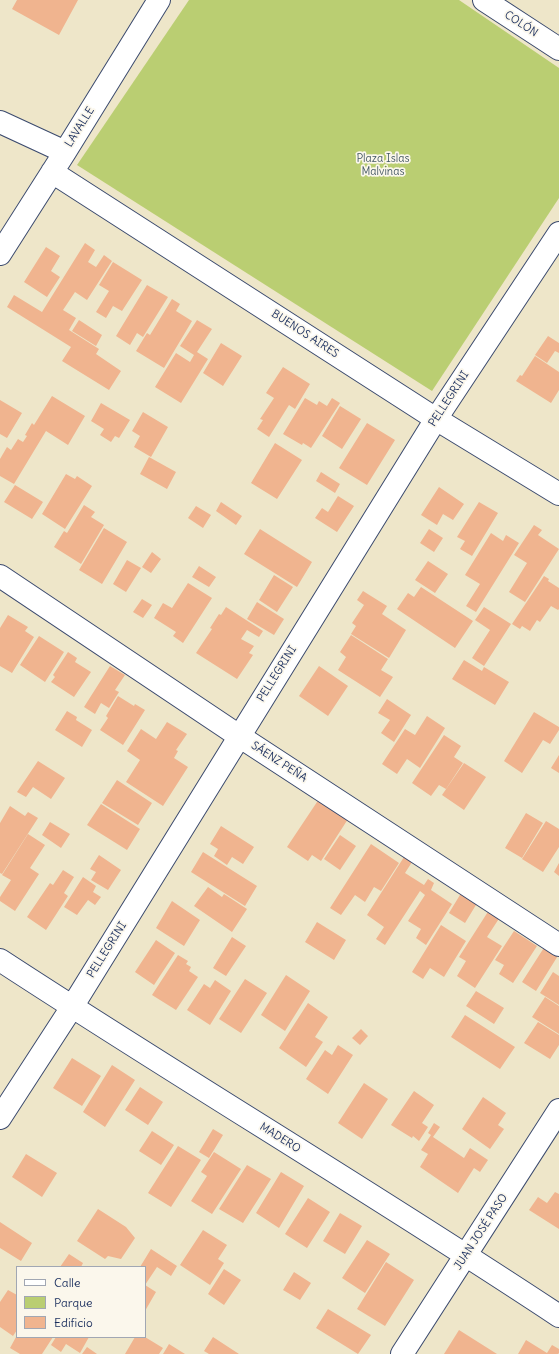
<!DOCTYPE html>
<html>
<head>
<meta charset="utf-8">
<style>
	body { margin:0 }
	#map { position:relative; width:559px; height:1354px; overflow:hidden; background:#eee6c9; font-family:Delius,sans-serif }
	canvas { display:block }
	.legend { position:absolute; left:16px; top:1266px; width:130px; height:72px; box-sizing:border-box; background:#fbf7ec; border:1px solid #a1a7b3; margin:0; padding:5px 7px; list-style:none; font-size:12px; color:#1b2f5e }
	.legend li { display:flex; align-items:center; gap:8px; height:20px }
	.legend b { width:20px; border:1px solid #a1a7b3 }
</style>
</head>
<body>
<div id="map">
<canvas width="559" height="1354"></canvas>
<ul class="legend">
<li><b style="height:5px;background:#fff"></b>Calle</li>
<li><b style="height:11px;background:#bace72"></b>Parque</li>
<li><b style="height:11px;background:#f0b48f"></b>Edificio</li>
</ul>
</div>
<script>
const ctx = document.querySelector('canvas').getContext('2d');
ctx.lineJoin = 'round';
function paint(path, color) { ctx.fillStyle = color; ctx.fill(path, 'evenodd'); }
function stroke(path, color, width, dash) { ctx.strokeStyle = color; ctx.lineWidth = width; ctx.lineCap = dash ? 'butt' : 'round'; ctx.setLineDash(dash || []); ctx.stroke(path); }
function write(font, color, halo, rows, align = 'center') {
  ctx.font = font + ' Delius,sans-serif'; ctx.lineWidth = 3.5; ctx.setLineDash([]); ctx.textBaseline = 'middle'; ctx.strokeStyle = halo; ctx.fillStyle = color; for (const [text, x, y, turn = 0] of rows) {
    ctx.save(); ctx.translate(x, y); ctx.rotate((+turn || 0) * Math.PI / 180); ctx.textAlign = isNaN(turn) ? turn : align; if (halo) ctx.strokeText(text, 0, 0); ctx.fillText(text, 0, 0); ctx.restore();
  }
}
const green = new Path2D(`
	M 189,0 L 459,0 L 559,68 L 559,198 L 432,391 L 77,165 Z`);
const building = new Path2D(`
	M 17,0 L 78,0 L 59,35 L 12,9 Z
	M 85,243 L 95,250 L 88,262 L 96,267 L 104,255 L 112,261 L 87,300 L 75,292 L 63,310 L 76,318 L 69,330 L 99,349 L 96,354 L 121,371 L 109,390 L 62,361 L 71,347 L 7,307 L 14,295 L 42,312 Z
	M 46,247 L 60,256 L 51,271 L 60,277 L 47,297 L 24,282 Z
	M 113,262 L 142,280 L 122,311 L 113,306 L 106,318 L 96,312 L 109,291 L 99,285 Z
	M 147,285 L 168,297 L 143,337 L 137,333 L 130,345 L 116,336 Z
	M 172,299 L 180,304 L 176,311 L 192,321 L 164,368 L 136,351 L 147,333 L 150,335 Z
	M 79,320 L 102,335 L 96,346 L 72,331 Z
	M 197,320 L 212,329 L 197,352 L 208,359 L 181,403 L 155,387 L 176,353 L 190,362 L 194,355 L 180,346 Z
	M 548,336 L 559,343 L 559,353 L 555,351 L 547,363 L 535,355 Z
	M 221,343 L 242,356 L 223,386 L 203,373 Z
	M 535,356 L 559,372 L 559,390 L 551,403 L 516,381 L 520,375 L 522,376 Z
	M 283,367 L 310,384 L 295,409 L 289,405 L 269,437 L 257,429 L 263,420 L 260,419 L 274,398 L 266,393 Z
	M 52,396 L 85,416 L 68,445 L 46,431 L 14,484 L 0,476 L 0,459 L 7,447 L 11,450 L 18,439 L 23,442 L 27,436 L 25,435 L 32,423 L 34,425 Z
	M 305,398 L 317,405 L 319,401 L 327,406 L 332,398 L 340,403 L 311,448 L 303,443 L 302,445 L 283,434 Z
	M 0,400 L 22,413 L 7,438 L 0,434 Z
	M 101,403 L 130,420 L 119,438 L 115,436 L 111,442 L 100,435 L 104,429 L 91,421 Z
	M 340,406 L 361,419 L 342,449 L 322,436 Z
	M 143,412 L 168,427 L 151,457 L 134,447 L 140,436 L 132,431 Z
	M 367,423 L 395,440 L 367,485 L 339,468 Z
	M 275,443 L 302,460 L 277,499 L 251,483 Z
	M 149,457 L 176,472 L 167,489 L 140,474 Z
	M 321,472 L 340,484 L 335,493 L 316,481 Z
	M 66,474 L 75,479 L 77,476 L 92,486 L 65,529 L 42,514 Z
	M 15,485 L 43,502 L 32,519 L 4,502 Z
	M 439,487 L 464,504 L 453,520 L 443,514 L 437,525 L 421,515 Z
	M 338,496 L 354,506 L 337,532 L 315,518 L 322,508 L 328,512 Z
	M 221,502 L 242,516 L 236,525 L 216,511 Z
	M 479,502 L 498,513 L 472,556 L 460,549 L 465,541 L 457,537 Z
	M 84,505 L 95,512 L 91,517 L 104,525 L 81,564 L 54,547 L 64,531 L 67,533 Z
	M 196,506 L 211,515 L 203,528 L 188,518 Z
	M 534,525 L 542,530 L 538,535 L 559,549 L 525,602 L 509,592 L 527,563 L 514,555 Z
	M 104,528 L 127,542 L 102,584 L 79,570 Z
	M 260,529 L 312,562 L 297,587 L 244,554 Z
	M 429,529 L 443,538 L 434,552 L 420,543 Z
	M 491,533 L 503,541 L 506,535 L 519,543 L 476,612 L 466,606 L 480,584 L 465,575 Z
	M 152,552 L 161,559 L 151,573 L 142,567 Z
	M 127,560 L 141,568 L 126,592 L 113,584 Z
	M 428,561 L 448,574 L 435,593 L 415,580 Z
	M 199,566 L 216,577 L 209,587 L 192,577 Z
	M 274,575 L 293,587 L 277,612 L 259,600 Z
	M 544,576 L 549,579 L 548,581 L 559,588 L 559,609 L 558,610 L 551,606 L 540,622 L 537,620 L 530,631 L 522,626 L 520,629 L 512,624 Z
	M 188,583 L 212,598 L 183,643 L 173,636 L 176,632 L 154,618 L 163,603 L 172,608 Z
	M 421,587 L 473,621 L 455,648 L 397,609 L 408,593 L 414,597 Z
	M 363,591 L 387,606 L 382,614 L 406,630 L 389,658 L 351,634 L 356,626 L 352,623 L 364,605 L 357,600 Z
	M 142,599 L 152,605 L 143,618 L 133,612 Z
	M 257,602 L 284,619 L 274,635 L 247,619 Z
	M 226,607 L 263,631 L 259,637 L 247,630 L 241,639 L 254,646 L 249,653 L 253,655 L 237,679 L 196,653 L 212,629 L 210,628 L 219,614 L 221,615 Z
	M 484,607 L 511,624 L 484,666 L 472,658 L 490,630 L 475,620 Z
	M 8,615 L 28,627 L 25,631 L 34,637 L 12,673 L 0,666 L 0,628 Z
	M 351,635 L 388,659 L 381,670 L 393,677 L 380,697 L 338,670 L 346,657 L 340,652 Z
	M 39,636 L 64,652 L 45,682 L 20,665 Z
	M 68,652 L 77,658 L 75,662 L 91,672 L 74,697 L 51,682 L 55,677 L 53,675 Z
	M 464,660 L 482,671 L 484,667 L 509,682 L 495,705 L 452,679 Z
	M 110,666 L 125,675 L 115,690 L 119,692 L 109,708 L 101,703 L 95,714 L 84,707 Z
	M 319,666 L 348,686 L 328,716 L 299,696 Z
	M 118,696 L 134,706 L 135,704 L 145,710 L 123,745 L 100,730 L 108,718 L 106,716 Z
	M 387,699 L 411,715 L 394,742 L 381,733 L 390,720 L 378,713 Z
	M 67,711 L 77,717 L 76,720 L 92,730 L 82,747 L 55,730 Z
	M 534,712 L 559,727 L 559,730 L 550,744 L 543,740 L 522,773 L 504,761 Z
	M 427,716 L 445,728 L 420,768 L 407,759 L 397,774 L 382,764 L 405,729 L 415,735 Z
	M 167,722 L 187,734 L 176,750 L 178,751 L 174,758 L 188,767 L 163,806 L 126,782 L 140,760 L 127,751 L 141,729 L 156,739 Z
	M 444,735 L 461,746 L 454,757 L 463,763 L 446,789 L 439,785 L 431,796 L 412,783 Z
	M 559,755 L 559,773 L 551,768 Z
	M 38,761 L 65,778 L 51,799 L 33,787 L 26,797 L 17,792 Z
	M 464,763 L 486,777 L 464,810 L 442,795 Z
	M 117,780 L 152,803 L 138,825 L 102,803 Z
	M 319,799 L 348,819 L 321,861 L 312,855 L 308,861 L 287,847 Z
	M 101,804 L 140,829 L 127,850 L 87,825 Z
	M 10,806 L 25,816 L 28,812 L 38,818 L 2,874 L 0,873 L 0,823 Z
	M 526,813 L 543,823 L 522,858 L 505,848 Z
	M 546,821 L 559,829 L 559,847 L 543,872 L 522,859 Z
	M 50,822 L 70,834 L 61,848 L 42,835 Z
	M 221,826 L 254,847 L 243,864 L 232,857 L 227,865 L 214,856 L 218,849 L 210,844 Z
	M 28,834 L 45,845 L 30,868 L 39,874 L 15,911 L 0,901 L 0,897 L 11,880 L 2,875 Z
	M 340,835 L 356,846 L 340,870 L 324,859 Z
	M 371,844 L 399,863 L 381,891 L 374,887 L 365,902 L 355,895 L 341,915 L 330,908 Z
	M 203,852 L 257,886 L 245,906 L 191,872 Z
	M 99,855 L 121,870 L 108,890 L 91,880 L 96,872 L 90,869 Z
	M 404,857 L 412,862 L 405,873 L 424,885 L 428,879 L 434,883 L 431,890 L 452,904 L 426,945 L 416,938 L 421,929 L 408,921 L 425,895 L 420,891 L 385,945 L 376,939 L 384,927 L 367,915 Z
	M 559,863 L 559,876 L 554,872 Z
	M 63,870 L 74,877 L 64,893 L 68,896 L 46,930 L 27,917 L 50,883 L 53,885 Z
	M 83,877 L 96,886 L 93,892 L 101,897 L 95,905 L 88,900 L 77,915 L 64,907 Z
	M 208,887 L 222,897 L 224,894 L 247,909 L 232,932 L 194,906 Z
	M 463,890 L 479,900 L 465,923 L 449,913 Z
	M 172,901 L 200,920 L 184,946 L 156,928 Z
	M 491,907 L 502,914 L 487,937 L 502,946 L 475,988 L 457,976 L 466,961 L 459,957 Z
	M 317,922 L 346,940 L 334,960 L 305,942 Z
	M 441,925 L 466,941 L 444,977 L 430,968 L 423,979 L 412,972 Z
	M 514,931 L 537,946 L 513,983 L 499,974 L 504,965 L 495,960 Z
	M 232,937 L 246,946 L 226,976 L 213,968 Z
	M 156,940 L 175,953 L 154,985 L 135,972 Z
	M 547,943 L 559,954 L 536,991 L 522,982 Z
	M 178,955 L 188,961 L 186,964 L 191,967 L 189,971 L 198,977 L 176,1010 L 152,995 Z
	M 553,972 L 559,976 L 559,1005 L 540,993 Z
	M 286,975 L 310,991 L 285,1031 L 261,1015 Z
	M 245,979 L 267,993 L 241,1033 L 219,1019 Z
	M 215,980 L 231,991 L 210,1025 L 187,1010 L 204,984 L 210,988 Z
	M 476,991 L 504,1008 L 494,1024 L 466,1006 Z
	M 545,997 L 559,1006 L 559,1034 L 532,1017 Z
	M 308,1003 L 328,1017 L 315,1037 L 323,1042 L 306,1067 L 279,1048 Z
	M 465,1015 L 515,1047 L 500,1069 L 451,1037 Z
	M 538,1022 L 559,1035 L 559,1045 L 550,1059 L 524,1043 Z
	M 361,1029 L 368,1036 L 360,1045 L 352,1038 Z
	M 338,1045 L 353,1055 L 328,1094 L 306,1079 L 325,1050 L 332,1055 Z
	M 72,1058 L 101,1076 L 82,1106 L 53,1088 Z
	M 112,1065 L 135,1080 L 105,1127 L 83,1112 Z
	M 364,1083 L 388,1099 L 362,1139 L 338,1123 Z
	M 140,1087 L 163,1102 L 148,1125 L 125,1110 Z
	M 414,1091 L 434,1105 L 422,1123 L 428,1127 L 419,1141 L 413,1136 L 412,1138 L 391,1125 Z
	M 483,1097 L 506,1113 L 498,1125 L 504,1129 L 490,1149 L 462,1129 Z
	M 434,1123 L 440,1127 L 433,1137 L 464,1158 L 470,1148 L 488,1160 L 480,1172 L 474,1168 L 458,1193 L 420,1167 L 428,1154 L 421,1150 L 431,1135 L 428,1133 Z
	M 213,1129 L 223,1135 L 209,1158 L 199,1152 Z
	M 152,1131 L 174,1145 L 161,1165 L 139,1151 Z
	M 178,1146 L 201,1160 L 171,1207 L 148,1193 Z
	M 214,1152 L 241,1169 L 212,1214 L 191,1201 L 207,1176 L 201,1172 Z
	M 26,1154 L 57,1173 L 42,1197 L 12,1177 Z
	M 247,1165 L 271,1179 L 243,1223 L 219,1209 Z
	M 281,1172 L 304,1186 L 279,1228 L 256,1213 Z
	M 555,1192 L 559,1194 L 559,1229 L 529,1210 L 538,1197 L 547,1203 Z
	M 308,1198 L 330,1212 L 307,1248 L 285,1234 Z
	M 98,1209 L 126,1227 L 135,1238 L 121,1259 L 108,1256 L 105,1259 L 77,1241 Z
	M 340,1213 L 362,1226 L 345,1254 L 323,1241 Z
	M 0,1222 L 32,1243 L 21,1261 L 0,1248 Z
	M 203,1230 L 227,1245 L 218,1259 L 224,1263 L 210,1285 L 180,1265 Z
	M 367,1240 L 390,1254 L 365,1293 L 342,1278 Z
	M 151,1249 L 177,1266 L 171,1276 L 157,1267 L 145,1285 L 156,1292 L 145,1311 L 145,1267 L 140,1267 Z
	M 69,1254 L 83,1263 L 81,1267 L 60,1267 Z
	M 386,1262 L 414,1280 L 385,1326 L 357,1309 Z
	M 224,1269 L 241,1280 L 224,1305 L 208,1294 Z
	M 294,1272 L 311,1283 L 300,1300 L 283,1290 Z
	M 8,1290 L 17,1295 L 17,1330 L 13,1336 L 0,1327 L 0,1302 Z
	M 328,1309 L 371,1335 L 358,1354 L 316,1328 Z
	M 459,1330 L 497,1354 L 444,1354 Z
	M 16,1337 L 53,1337 L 42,1354 L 20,1354 L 10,1348 Z
	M 56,1337 L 89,1337 L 80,1353 L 66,1344 L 61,1352 L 51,1345 Z
	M 135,1337 L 145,1337 L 163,1348 L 159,1354 L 125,1354 Z
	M 213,1337 L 239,1354 L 209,1354 L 204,1351 Z
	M 526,1340 L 547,1353 L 552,1345 L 559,1349 L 559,1353 L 558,1354 L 518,1354 Z
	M 169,1344 L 185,1354 L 163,1354 Z
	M 87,1347 L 97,1354 L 82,1354 Z`);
const street = new Path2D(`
	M 484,0 L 559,49
	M 0,122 L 65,152
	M 52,172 L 436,419 L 559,494
	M 0,254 L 65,152 L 159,0
	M 0,576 L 239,736 L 559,945
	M 0,960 C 185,1081 375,1194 559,1316
	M 0,1118 L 72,1007 L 436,419 L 559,233
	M 402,1354 L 559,1110`);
const streetNames = [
	["COLÓN",521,24,33],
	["LAVALLE",80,127,-58],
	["BUENOS AIRES",305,334,33],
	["PELLEGRINI",449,399,-57],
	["PELLEGRINI",277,674,-58],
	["SÁENZ PEÑA",279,762,33],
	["PELLEGRINI",107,950,-58],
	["MADERO",280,1138,32],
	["JUAN JOSÉ PASO",481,1232,-57]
];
const parkNames = [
	["Plaza Islas",383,159],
	["Malvinas",383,172]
];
paint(green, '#bace72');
paint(building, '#f0b48f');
stroke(street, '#3b4a6e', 24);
stroke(street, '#fff', 22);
write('11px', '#1b2f5e', '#fbf7ec', streetNames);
write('11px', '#435763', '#fbf7ec', parkNames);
</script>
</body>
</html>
